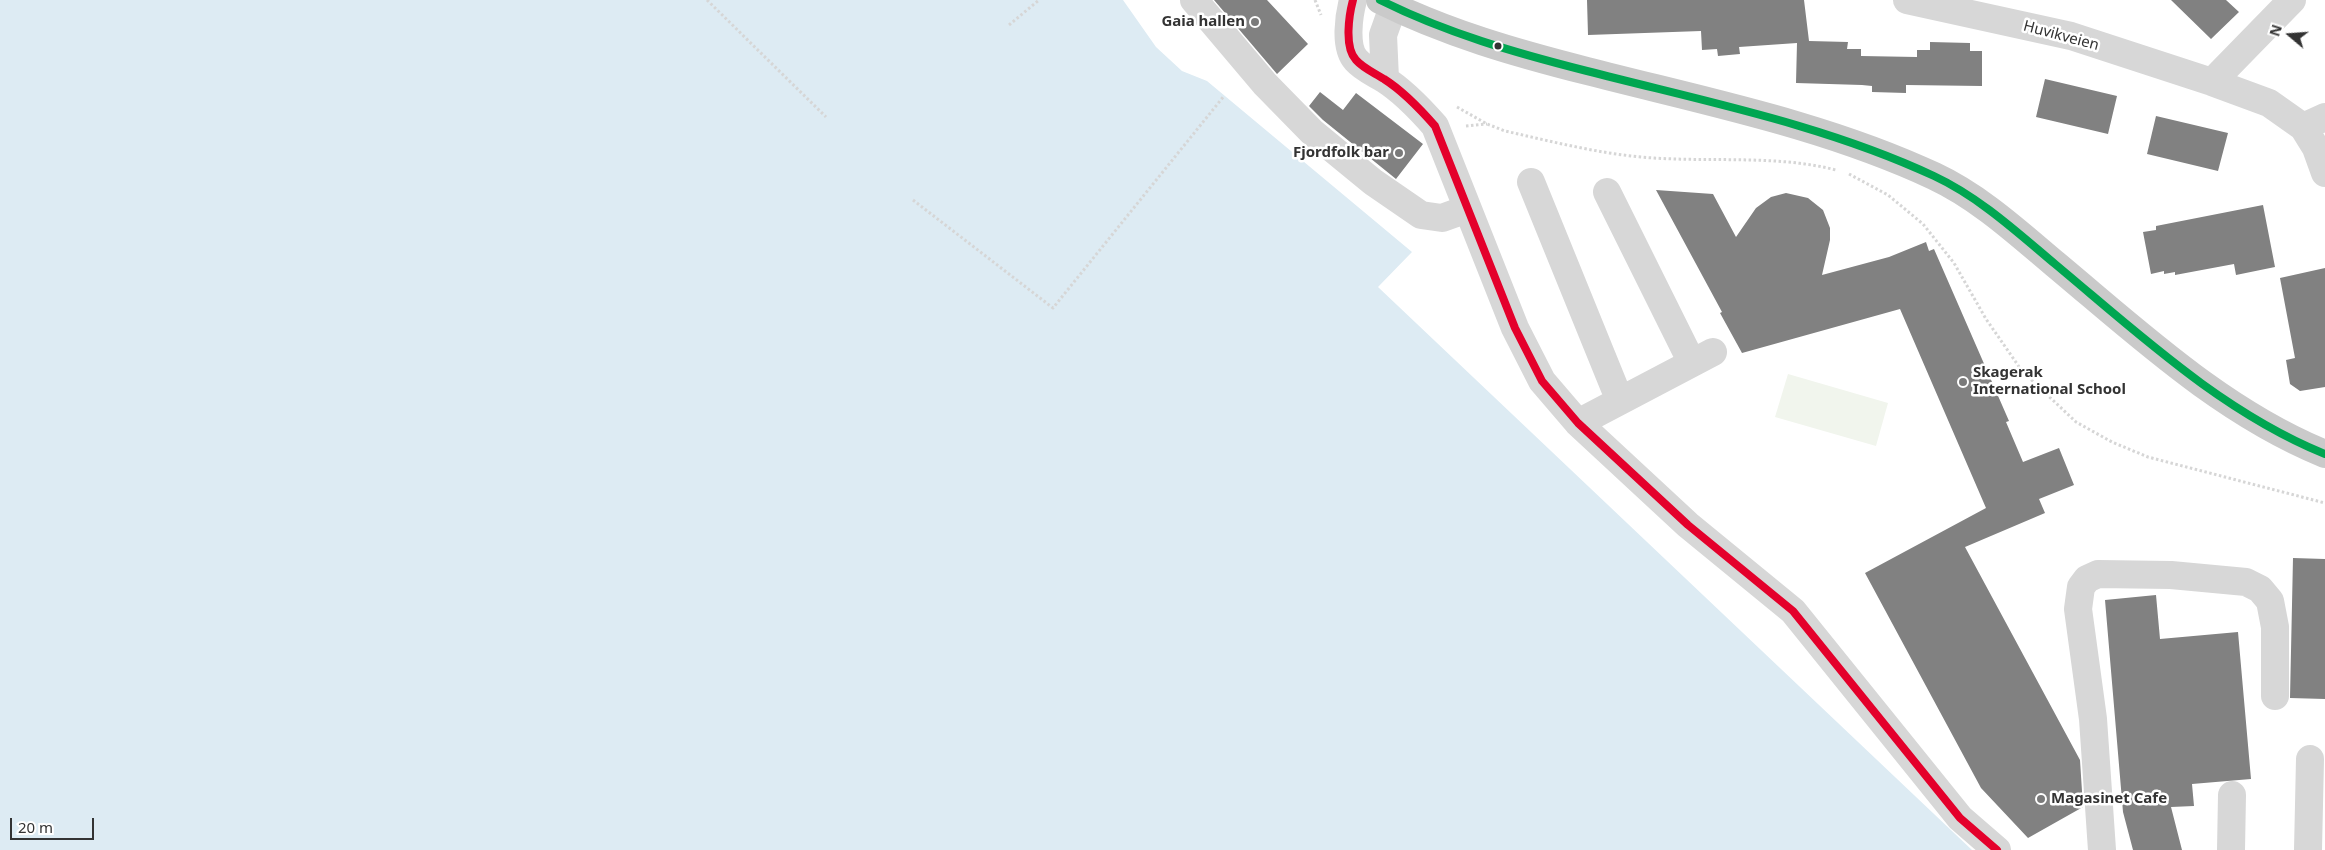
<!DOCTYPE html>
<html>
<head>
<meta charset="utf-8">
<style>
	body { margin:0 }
	#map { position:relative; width:2325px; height:850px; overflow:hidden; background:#fff; font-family:"Noto Sans",sans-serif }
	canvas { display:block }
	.north { position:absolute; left:2265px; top:10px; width:50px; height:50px; -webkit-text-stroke:4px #fff; paint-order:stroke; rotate:288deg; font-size:14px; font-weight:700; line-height:20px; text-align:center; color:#333 }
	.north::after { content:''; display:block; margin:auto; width:18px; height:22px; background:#333; clip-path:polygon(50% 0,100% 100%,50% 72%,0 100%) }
	.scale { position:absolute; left:10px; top:818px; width:84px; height:22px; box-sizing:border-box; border:2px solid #333; border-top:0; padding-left:6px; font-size:15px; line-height:18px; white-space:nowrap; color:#333; -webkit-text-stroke:4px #fff; paint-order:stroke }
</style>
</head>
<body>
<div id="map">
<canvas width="2325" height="850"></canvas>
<div class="north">N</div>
<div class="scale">20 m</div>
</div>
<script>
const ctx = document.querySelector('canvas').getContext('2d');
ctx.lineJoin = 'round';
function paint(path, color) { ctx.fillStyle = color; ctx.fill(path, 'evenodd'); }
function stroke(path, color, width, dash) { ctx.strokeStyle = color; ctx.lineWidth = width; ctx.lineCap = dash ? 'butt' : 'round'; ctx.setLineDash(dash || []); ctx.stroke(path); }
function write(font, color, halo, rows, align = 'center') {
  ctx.font = font + ' "Noto Sans",sans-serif'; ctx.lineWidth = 5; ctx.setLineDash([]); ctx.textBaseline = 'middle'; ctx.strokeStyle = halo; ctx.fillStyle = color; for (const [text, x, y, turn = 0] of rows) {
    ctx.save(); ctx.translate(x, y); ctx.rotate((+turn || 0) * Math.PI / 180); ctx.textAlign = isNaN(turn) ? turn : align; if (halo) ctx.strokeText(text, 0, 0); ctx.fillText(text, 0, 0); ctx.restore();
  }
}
const green = new Path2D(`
	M 1788,374 L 1888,403 L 1876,446 L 1775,417 Z`);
const water = new Path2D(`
	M 0,0 L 1123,0 L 1156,47 L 1182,71 L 1207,81 L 1412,252 L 1378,287 L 1972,850 L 0,850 Z`);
const building = new Path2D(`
	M 1214,0 L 1267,0 L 1308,44 L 1277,74 Z
	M 1587,0 L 1804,0 L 1809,41 L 1848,42 L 1847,49 L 1861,49 L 1861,56 L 1917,57 L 1917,50 L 1930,50 L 1930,42 L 1970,43 L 1970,51 L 1982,51 L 1982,86 L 1906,85 L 1906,93 L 1872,92 L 1872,86 L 1862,85 L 1796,83 L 1797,43 L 1739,47 L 1740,54 L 1718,56 L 1717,49 L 1702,50 L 1701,31 L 1588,35 Z
	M 2171,0 L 2226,0 L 2239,12 L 2211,39 Z
	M 2045,79 L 2117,96 L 2108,134 L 2036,117 Z
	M 1320,92 L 1343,110 L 1356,93 L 1423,144 L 1396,179 L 1323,120 L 1309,106 Z
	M 2156,116 L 2228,133 L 2218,171 L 2147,154 Z
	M 1656,190 L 1713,194 L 1736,237 L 1756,208 L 1771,197 L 1786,193 L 1808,198 L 1823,210 L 1830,228 L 1830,240 L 1822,275 L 1889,257 L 1926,242 L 1929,251 L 1934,249 L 2009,421 L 2006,422 L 2023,462 L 2059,448 L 2074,485 L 2039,499 L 2045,513 L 1965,547 L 2080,760 L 2083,807 L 2028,838 L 1981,788 L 1865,573 L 1986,508 L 1900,309 L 1742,353 L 1720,313 L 1722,312 Z
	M 2263,205 L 2275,267 L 2236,275 L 2234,264 L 2175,275 L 2175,272 L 2164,274 L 2164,271 L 2151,274 L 2143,232 L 2156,230 L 2156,226 Z
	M 2325,268 L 2325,387 L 2300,391 L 2290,384 L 2286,360 L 2295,358 L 2280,278 Z
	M 2293,558 L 2325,559 L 2325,699 L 2290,698 Z
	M 2156,595 L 2160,639 L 2238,632 L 2251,779 L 2192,784 L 2194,806 L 2171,807 L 2182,850 L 2133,850 L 2123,812 L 2105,600 Z`);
const path = new Path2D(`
	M 707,0 L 826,117
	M 1315,0 L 1321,15
	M 1009,25 L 1039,0
	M 1457,107 L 1487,124 L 1505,131 C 1554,142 1604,155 1654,158 C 1715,162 1777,155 1836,170
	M 1466,126 L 1487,124
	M 1849,174 L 1888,195 L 1923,224 L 1954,263 L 1986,319 L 2022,371 L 2076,422 L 2112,442 L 2148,457 L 2325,503
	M 913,200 L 1053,308 L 1224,96`);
const minor = new Path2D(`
	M 1194,0 L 1265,84 L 1312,132 L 1373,182 L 1421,215 L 1442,218 L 1467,209
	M 1353,0 C 1349,15 1344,47 1356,60 C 1364,69 1375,73 1384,79 C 1403,91 1421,110 1435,126 L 1515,328 L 1542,381 L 1578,423 L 1688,525 L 1793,611 L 1960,818 L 1997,850
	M 1907,0 L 2071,36 L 2212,82 L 2269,103 L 2303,127 L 2316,148 L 2325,173
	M 1385,79 L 1383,35 L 1393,7
	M 2212,82 L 2292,0
	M 2303,127 L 2325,117
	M 1531,182 L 1620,401
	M 1607,192 L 1692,363
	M 1578,423 L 1713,352
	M 2102,850 L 2093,719 L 2078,609 L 2081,587 L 2087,579 L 2098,574 L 2171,575 L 2246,582 L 2260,589 L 2270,601 L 2275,627 L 2275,696
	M 2231,850 L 2232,795
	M 2308,850 L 2310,759`);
const major = new Path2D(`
	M 1380,0 C 1446,33 1516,53 1587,71 C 1703,101 1825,125 1934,176 C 1979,197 2017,232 2055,264 C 2139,334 2222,412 2325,454`);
const bus1 = new Path2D(`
	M 1353,0 C 1349,15 1344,47 1356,60 C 1364,69 1375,73 1384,79 C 1403,91 1421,110 1435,126 L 1515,328 L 1542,381 L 1578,423 L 1688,525 L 1793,611 L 1960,818 L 1997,850`);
const bus2 = new Path2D(`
	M 1380,0 C 1446,33 1516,53 1587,71 C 1703,101 1825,125 1934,176 C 1979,197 2017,232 2055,264 C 2139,334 2222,412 2325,454`);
const markers = [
	[1255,22,5,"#7a7a7a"],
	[1498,46,4.5,"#333"],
	[1399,153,5,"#7a7a7a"],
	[1963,382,5,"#7a7a7a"],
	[2041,799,5,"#7a7a7a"]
];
const poiNames = [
	["Gaia hallen",1245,22],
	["Fjordfolk bar",1389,153],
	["Skagerak",1973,373,"left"],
	["International School",1973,390,"left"],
	["Magasinet Cafe",2051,799,"left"]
];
const streetNames = [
	["Huvikveien",2061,36,15]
];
paint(green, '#f1f5ed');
paint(water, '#ddebf3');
paint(building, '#818181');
stroke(path, '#d6d6d6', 3, [2.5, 2.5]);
stroke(minor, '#d7d7d7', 28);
stroke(major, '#cacaca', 28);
stroke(bus1, '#e4002b', 8);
stroke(bus2, '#00a651', 8);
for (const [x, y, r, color] of markers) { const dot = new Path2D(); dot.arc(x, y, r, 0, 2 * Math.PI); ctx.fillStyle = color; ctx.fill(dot); stroke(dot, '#fff', 2); }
write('bold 15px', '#333', '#fff', poiNames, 'right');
write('15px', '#333', '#fff', streetNames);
</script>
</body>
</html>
